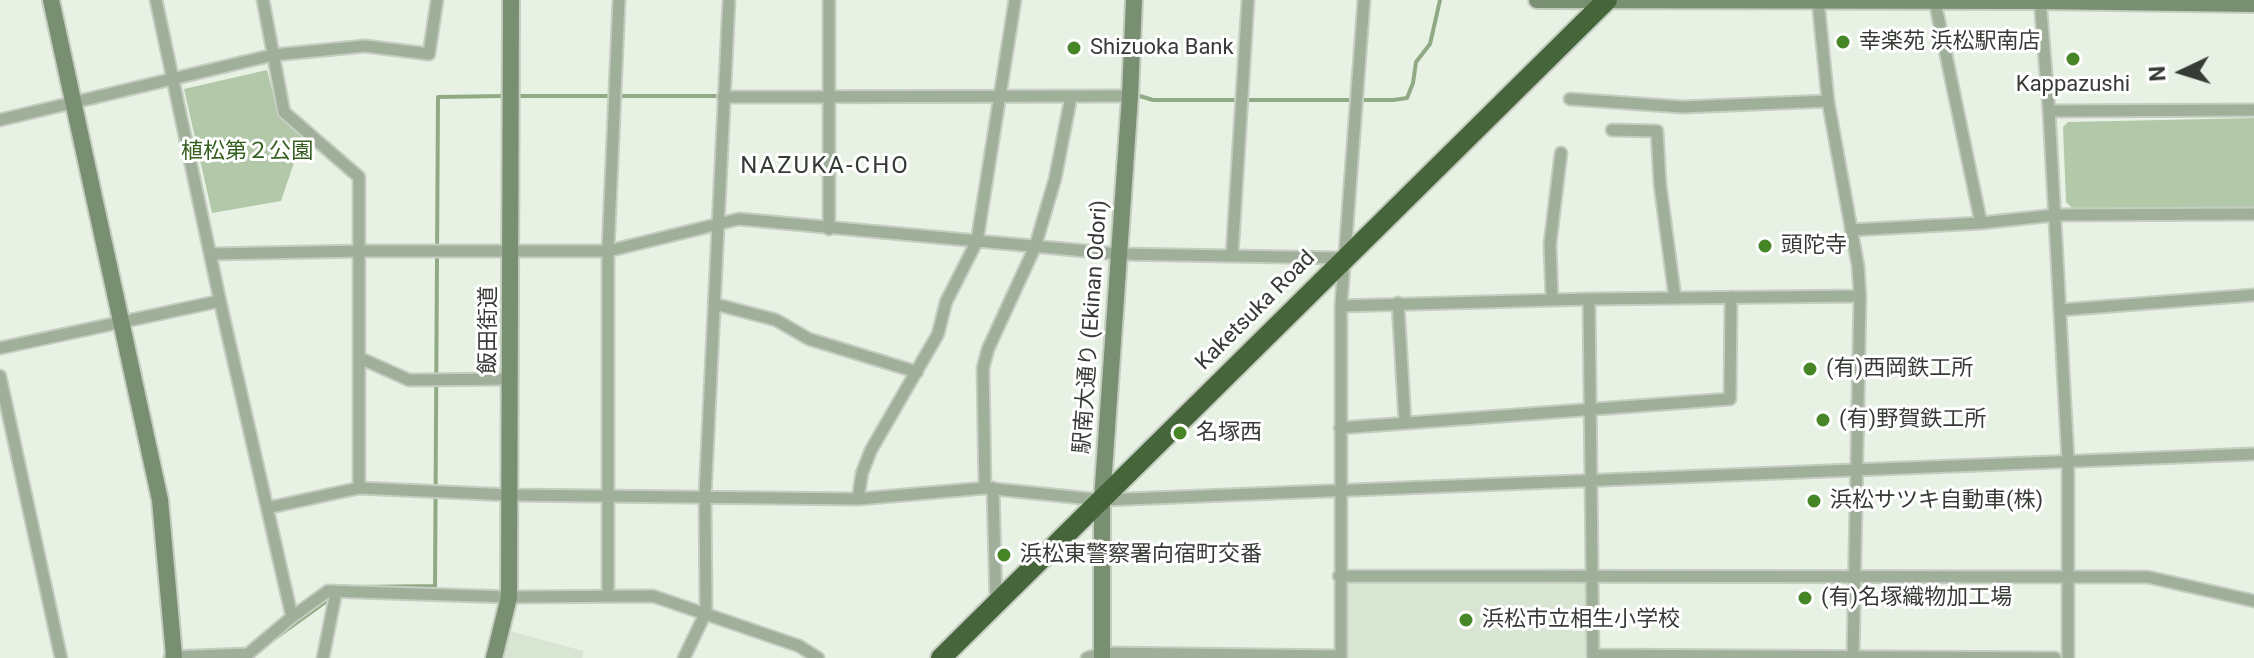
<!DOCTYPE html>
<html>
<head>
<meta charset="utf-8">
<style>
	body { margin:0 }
	#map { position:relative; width:2254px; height:658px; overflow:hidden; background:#e8f2e4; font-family:Roboto,sans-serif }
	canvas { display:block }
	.north { position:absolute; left:2142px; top:32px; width:80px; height:80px; -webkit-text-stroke:6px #fff; paint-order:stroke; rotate:266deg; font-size:22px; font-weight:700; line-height:32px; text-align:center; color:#373b36 }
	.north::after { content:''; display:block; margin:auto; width:28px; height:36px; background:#373b36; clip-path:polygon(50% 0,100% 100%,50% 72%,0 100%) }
</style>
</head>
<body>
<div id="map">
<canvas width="2254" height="658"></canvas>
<div class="north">N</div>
</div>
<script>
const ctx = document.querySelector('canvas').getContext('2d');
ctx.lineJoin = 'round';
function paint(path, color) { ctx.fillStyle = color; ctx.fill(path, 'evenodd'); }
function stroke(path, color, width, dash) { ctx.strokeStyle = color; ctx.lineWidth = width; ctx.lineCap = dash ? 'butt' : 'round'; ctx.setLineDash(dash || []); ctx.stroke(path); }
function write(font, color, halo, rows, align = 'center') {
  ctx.font = font + ' Roboto,"Noto Sans JP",sans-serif'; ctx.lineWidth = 6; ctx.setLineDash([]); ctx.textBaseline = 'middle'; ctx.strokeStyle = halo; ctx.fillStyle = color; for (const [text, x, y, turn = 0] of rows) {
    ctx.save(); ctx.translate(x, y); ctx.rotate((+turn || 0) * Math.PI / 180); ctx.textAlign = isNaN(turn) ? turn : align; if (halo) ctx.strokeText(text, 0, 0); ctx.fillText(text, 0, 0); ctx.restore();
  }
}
const built = new Path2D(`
	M 1347,580 L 1585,582 L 1585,658 L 1346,658 Z
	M 510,631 L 583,651 L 582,658 L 503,658 Z`);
const green = new Path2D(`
	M 267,70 L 279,117 L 303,136 L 281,201 L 212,213 L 184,89 Z
	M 2254,118 L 2254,209 L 2072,208 L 2066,202 L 2063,127 L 2068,122 Z`);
const stream = new Path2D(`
	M 1133,94 L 1153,100 L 1393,100 L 1407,98 L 1413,83 L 1416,62 L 1430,44 L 1440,0
	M 514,96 L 721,96
	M 356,587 L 435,586 L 438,97 L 505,96
	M 270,642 L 331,598`);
const street = new Path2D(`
	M 263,0 L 284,112 L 359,177 L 359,488
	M 829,0 L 829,229
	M 2040,0 L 2049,111 L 2068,460 L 2068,658
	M 1818,1 L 1828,101 L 1858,266 L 1860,296 L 1853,658
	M 1935,2 L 1981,223
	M 723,97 L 1130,96
	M 1570,99 L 1683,107 L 1828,101
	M 2049,111 L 2254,110
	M 0,120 L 273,55 L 365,46 L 429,54 L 437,0
	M 1612,130 L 1657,131 L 1660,184 L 1675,298
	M 1851,230 L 1981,223 L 2055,215 L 2254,214
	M 211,254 L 361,251 L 608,251 L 739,219 L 1119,254 L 1343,258
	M 1232,256 L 1248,0
	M 1589,299 L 1593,658
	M 1552,300 L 1550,244 L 1561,153
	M 220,301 L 292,617 L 328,591 L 509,597 L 653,596 L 799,646 L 818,658
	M 1398,303 L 1405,423
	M 715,304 L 776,320 L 809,339 L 917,372
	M 1341,306 L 1589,299 L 1860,296
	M 2060,310 L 2254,295
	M 0,348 L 220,301 L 156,0
	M 360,358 L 409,380 L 511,379
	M 0,376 L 61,658
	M 1340,428 L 1730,399 L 1731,297
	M 985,488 L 983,368 L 988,349 L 1035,247 L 1055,179 L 1071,97
	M 993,488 L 996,602
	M 858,499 L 862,473 L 871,450 L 938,334 L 946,302 L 977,241 L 1015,0
	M 267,508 L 359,488 L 510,495 L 858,499 L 985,488 L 1102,500 L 2254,454
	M 1339,576 L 2148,577 L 2254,601
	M 608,595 L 608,251 L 619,0
	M 1593,655 L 2055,658
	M 170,657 L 248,654 L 292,617
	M 323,658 L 336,592
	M 684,658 L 706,612 L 705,496 L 729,0
	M 1087,658 L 1102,653 L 1341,656
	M 1341,658 L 1341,306 L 1364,0`);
const secondary = new Path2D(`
	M 51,0 L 160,500 L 174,656
	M 1537,0 L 2040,1 L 2254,4
	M 494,658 L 509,597 L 511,0
	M 1102,658 L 1102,500 L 1130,96 L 1134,0`);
const highway = new Path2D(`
	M 941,658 L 1607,0`);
const markers = [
	[1843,42,8,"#478626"],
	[1074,48,8,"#478626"],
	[2073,59,8,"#478626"],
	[1765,246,8,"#478626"],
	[1810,369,8,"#478626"],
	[1823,420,8,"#478626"],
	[1180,433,8,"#478626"],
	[1814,501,8,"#478626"],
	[1004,555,8,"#478626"],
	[1805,598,8,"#478626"],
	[1466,620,8,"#478626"]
];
const poiNames = [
	["幸楽苑 浜松駅南店",1859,42],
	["Shizuoka Bank",1090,48],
	["Kappazushi",2073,85,"center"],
	["頭陀寺",1781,246],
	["(有)西岡鉄工所",1826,369],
	["(有)野賀鉄工所",1839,420],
	["名塚西",1196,433],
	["浜松サツキ自動車(株)",1830,501],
	["浜松東警察署向宿町交番",1020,555],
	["(有)名塚織物加工場",1821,598],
	["浜松市立相生小学校",1482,620]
];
const parkNames = [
	["植松第２公園",247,152]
];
const streetNames = [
	["Kaketsuka Road",1256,311,-45],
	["駅南大通り (Ekinan Odori)",1092,327,-86],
	["飯田街道",489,330,-90]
];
const neighbourhoodNames = [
	["NAZUKA-CHO",825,167]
];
paint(built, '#d7e5d2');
paint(green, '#b2c8a9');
stroke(stream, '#91aa86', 4);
stroke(street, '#c5cdc1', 15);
stroke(secondary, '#c5cdc1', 20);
stroke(highway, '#c5cdc1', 24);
stroke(street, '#a0af9a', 11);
stroke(secondary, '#798f71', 16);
stroke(highway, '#47653a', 20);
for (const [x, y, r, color] of markers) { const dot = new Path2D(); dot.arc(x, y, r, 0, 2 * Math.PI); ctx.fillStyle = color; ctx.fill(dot); stroke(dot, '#fff', 3); }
write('22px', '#373b36', '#fff', poiNames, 'left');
write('22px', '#345f1f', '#fff', parkNames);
write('22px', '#373b36', '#fff', streetNames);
ctx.letterSpacing = '2px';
write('24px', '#373b36', '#fff', neighbourhoodNames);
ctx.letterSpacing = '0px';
</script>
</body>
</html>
